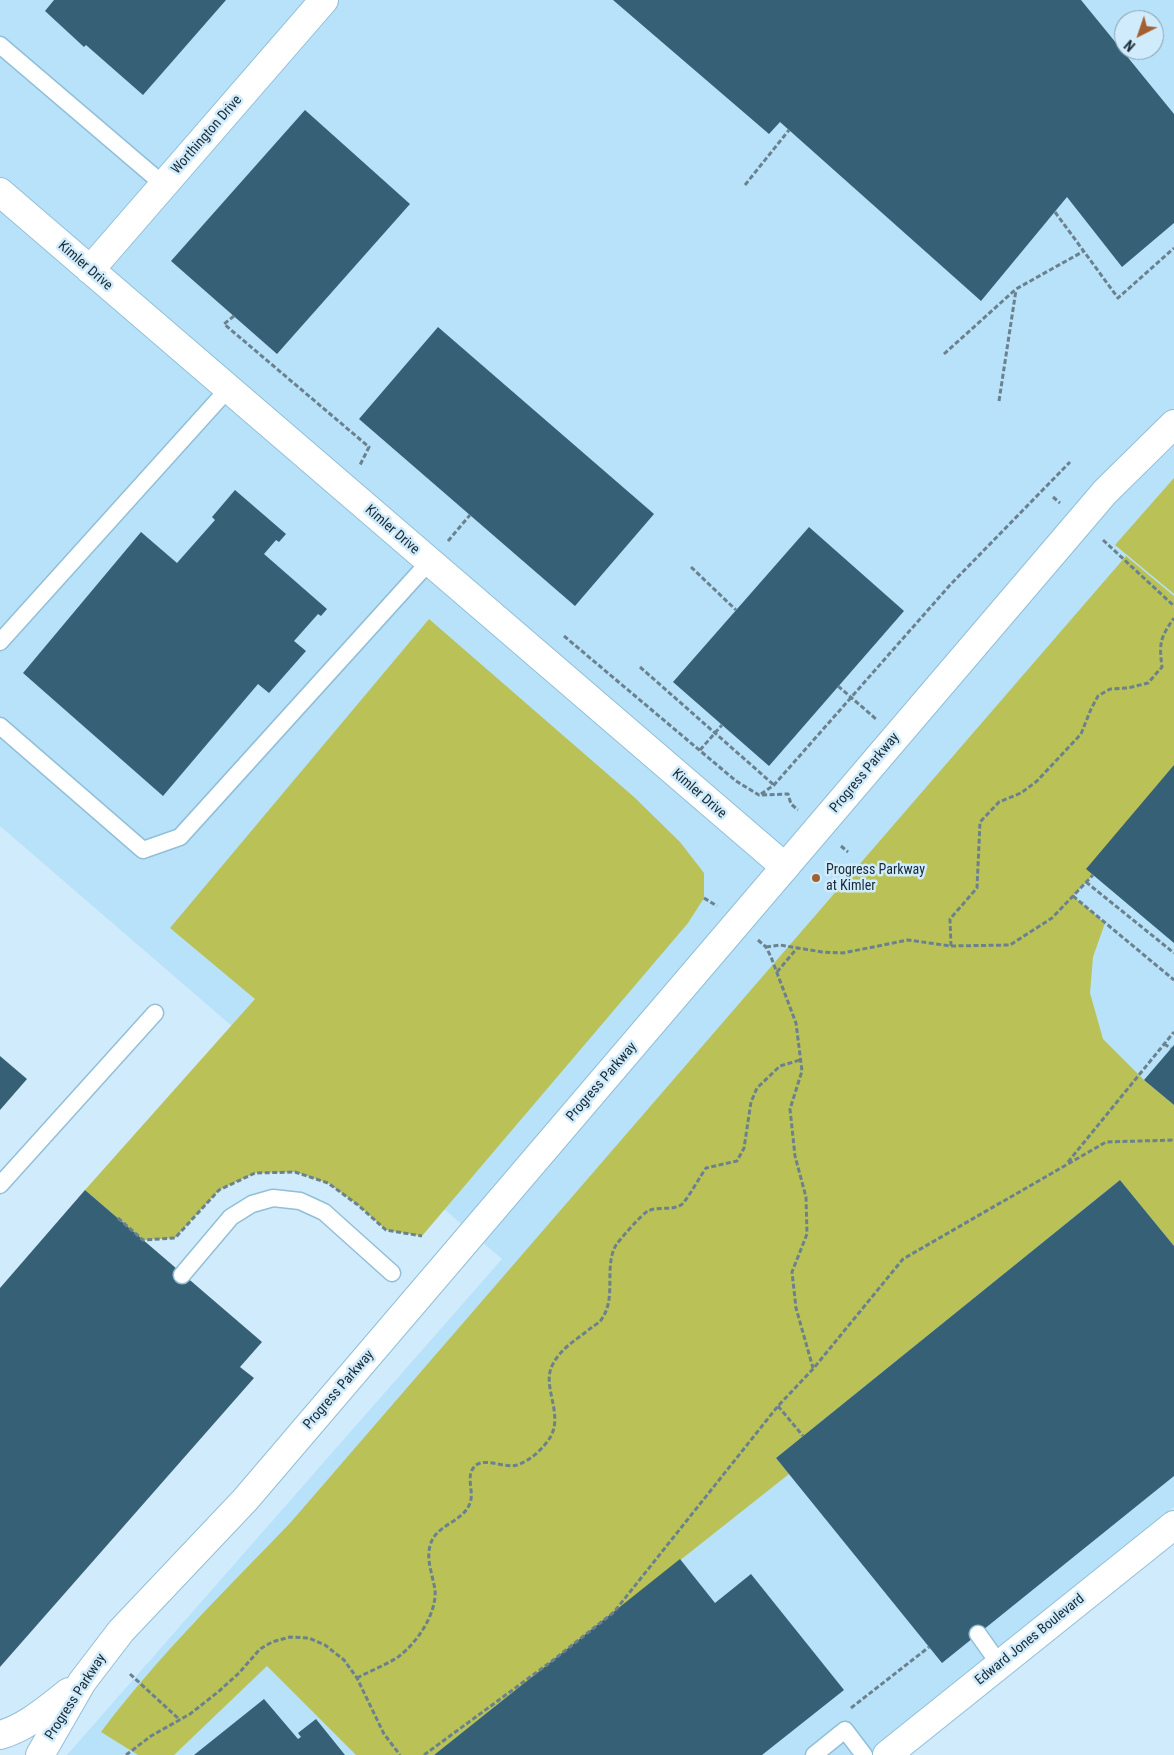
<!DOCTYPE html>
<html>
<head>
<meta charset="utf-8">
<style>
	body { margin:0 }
	#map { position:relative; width:1174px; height:1755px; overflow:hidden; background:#d0ebfb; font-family:"Roboto Condensed",sans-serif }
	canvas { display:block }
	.north { position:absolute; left:1114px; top:10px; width:50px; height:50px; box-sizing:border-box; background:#d0ebfb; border:1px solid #879eab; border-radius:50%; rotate:221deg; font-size:14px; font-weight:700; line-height:20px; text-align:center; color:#192b34 }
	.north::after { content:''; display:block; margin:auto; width:18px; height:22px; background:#a35f30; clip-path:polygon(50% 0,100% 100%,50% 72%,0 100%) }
</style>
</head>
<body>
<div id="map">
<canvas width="1174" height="1755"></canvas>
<div class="north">N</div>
</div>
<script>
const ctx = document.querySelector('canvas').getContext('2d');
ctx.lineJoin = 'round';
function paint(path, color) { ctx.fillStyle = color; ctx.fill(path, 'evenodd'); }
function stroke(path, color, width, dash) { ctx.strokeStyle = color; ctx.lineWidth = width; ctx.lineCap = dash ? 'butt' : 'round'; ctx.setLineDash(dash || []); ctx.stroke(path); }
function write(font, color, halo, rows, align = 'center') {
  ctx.font = font + ' "Roboto Condensed",sans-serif'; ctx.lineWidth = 5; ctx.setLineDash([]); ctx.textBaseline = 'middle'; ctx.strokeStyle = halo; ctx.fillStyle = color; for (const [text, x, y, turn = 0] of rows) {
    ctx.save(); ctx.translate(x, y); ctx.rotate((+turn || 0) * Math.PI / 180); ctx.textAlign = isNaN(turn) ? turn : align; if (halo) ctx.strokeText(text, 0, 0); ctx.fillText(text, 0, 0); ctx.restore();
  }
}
const built = new Path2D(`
	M 0,0 L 1174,0 L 1174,1507 L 881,1755 L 67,1755 L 502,1259 L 0,826 ZM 1124,20 L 1154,20 L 1154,50 L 1124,50 Z`);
const green = new Path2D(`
	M 1174,478 L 1174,594 L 1115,545 Z
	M 1126,556 L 1174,596 L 1174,765 L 1093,875 L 1073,896 L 1105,923 L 1093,957 L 1090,993 L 1103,1039 L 1144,1080 L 1174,1105 L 1174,1246 L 1120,1180 L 776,1458 L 789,1474 L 434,1755 L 356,1755 L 267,1666 L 174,1755 L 138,1755 L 101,1732 C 158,1656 226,1590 291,1522 Z
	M 429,619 L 634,797 L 680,842 L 704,873 L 704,898 L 688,923 L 422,1236 L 386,1230 L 358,1205 L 328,1183 L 295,1172 L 255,1173 L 219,1190 L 175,1238 L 143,1240 L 85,1190 L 255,999 L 170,928 Z`);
const building = new Path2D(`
	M 54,0 L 226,0 L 143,95 L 86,45 L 84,47 L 45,11 Z
	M 613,0 L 1081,0 L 1174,114 L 1174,223 L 1122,267 L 1067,197 L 981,301 L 780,122 L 769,134 Z
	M 305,110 L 410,204 L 277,354 L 171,261 Z
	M 438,327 L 654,514 L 575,606 L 359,419 Z
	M 235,490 L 286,534 L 279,542 L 276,540 L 264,554 L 327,609 L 321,616 L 318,614 L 294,641 L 306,651 L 269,693 L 258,684 L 163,796 L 23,673 L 141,532 L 177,563 L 215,520 L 212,517 Z
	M 809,527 L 904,611 L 769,766 L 673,682 Z
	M 1174,765 L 1174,943 L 1086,869 Z
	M 1174,1045 L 1174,1105 L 1144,1080 Z
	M 0,1056 L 27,1079 L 0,1110 Z
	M 1120,1180 L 1174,1246 L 1174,1476 L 942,1663 L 776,1458 Z
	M 85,1190 L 262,1342 L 240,1367 L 254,1378 L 0,1667 L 0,1288 Z
	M 680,1559 L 715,1603 L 751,1574 L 844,1690 L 762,1755 L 434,1755 Z
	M 264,1699 L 298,1739 L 301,1737 L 298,1733 L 316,1719 L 345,1755 L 194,1755 Z`);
const path = new Path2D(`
	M 745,185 L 789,130
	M 1055,212 L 1118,298 L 1174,248
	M 234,316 L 224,324 L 369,447 L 360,465
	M 944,354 L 1016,289 L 1084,251
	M 999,401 L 1016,290
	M 1053,497 L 1060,503
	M 1103,540 L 1174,606
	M 448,541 L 470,515
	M 691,567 L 736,610
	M 564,636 L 736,781 L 759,795 L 788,794 L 791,804 L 798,810
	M 640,667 L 774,785
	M 838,686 L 876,719
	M 700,750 L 722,725
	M 761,794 L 774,785 L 950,585 L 1070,462
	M 841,846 L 848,852
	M 1086,882 L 1174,953
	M 1073,896 L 1174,980
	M 704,898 L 717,906
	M 758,940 L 766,947 L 771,957 L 796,1023 L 802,1071 L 790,1109 L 795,1156 L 806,1197 L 807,1234 L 792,1272 L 796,1308 L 813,1368
	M 951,946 L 950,919 L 977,888 L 980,822 L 999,802 L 1021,793 L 1037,781 L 1081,734 L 1091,709 L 1098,696 L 1110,689 L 1128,688 L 1148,683 L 1162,667 C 1159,643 1160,638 1174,618
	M 766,947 L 780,945 L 822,952 L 843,953 L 908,940 L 951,946 L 1010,945 L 1052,918 L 1093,875
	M 777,972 L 798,947
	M 1164,1044 L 1171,1048
	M 1068,1162 L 1174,1032
	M 118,1218 L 143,1240 L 175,1238 L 219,1190 L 255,1173 L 295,1172 L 328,1183 L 358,1205 L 386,1230 L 422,1236
	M 778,1406 L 803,1436
	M 130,1674 L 180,1720
	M 357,1678 C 370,1671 386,1665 398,1657 C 416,1644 437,1614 435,1590 C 433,1576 426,1560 430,1546 C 435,1524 463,1523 470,1503 C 474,1493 467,1479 472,1470 C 480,1454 502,1469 517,1465 C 530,1461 544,1448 551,1436 C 563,1413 542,1386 552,1366 C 560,1348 578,1339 592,1327 C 595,1325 599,1323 601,1320 C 617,1299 604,1269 615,1247 C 617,1242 644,1212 648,1211 C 658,1206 670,1211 681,1205 C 686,1202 701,1175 706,1168 L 737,1161 L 744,1148 L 751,1102 L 757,1088 L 780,1066 L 800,1060
	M 851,1708 L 929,1647
	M 126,1755 L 151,1736 L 190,1714 L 218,1692 L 239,1673 L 260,1649 L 272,1642 L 290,1637 L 309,1638 L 325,1645 L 344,1660 L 357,1678 L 384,1734 L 400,1755
	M 424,1755 L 552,1661 L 614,1612 L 778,1406 L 813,1369 L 903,1259 L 1106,1142 L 1174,1140`);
const lane = new Path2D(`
	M 0,45 L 164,185
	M 0,642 L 228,389
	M 0,726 L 143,850 L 180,837 L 429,562
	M 0,1185 L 155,1013
	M 182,1275 L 231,1217 L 252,1204 L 273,1198 L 300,1201 L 324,1212 L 392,1273
	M 978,1634 L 1000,1665
	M 814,1755 L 845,1730 L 864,1755`);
const street = new Path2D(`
	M 0,192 L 785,867
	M 90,270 L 324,0
	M 887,1755 L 1174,1525`);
const secondary = new Path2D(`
	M 0,1735 C 26,1728 48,1708 69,1692
	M 40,1755 L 82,1682 L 121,1631 L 245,1500 L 1105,492 L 1174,424`);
const markers = [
	[816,878,5,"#a35f30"]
];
const streetNames = [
	["Worthington Drive",207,135,-49],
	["Kimler Drive",85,266,41],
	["Kimler Drive",392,530,41],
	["Progress Parkway",865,773,-50],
	["Kimler Drive",699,794,41],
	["Progress Parkway",602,1082,-49],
	["Progress Parkway",339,1390,-49],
	["Edward Jones Boulevard",1030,1640,-39],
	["Progress Parkway",76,1697,-57]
];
const poiNames = [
	["Progress Parkway",826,870],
	["at Kimler",826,886]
];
paint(built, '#b7e2fa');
paint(green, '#bac257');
paint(building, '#366076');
stroke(lane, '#92bfd8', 19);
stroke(street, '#92bfd8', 30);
stroke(secondary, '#92bfd8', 30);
stroke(path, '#6b828e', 3, [5, 2.5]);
stroke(lane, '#fff', 16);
stroke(street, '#fff', 28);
stroke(secondary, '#fff', 28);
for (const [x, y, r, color] of markers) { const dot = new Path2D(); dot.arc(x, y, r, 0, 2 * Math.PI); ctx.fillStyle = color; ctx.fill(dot); stroke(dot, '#d0ebfb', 2); }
write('14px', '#192b34', '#d0ebfb', streetNames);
write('14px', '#192b34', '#d0ebfb', poiNames, 'left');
</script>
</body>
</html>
